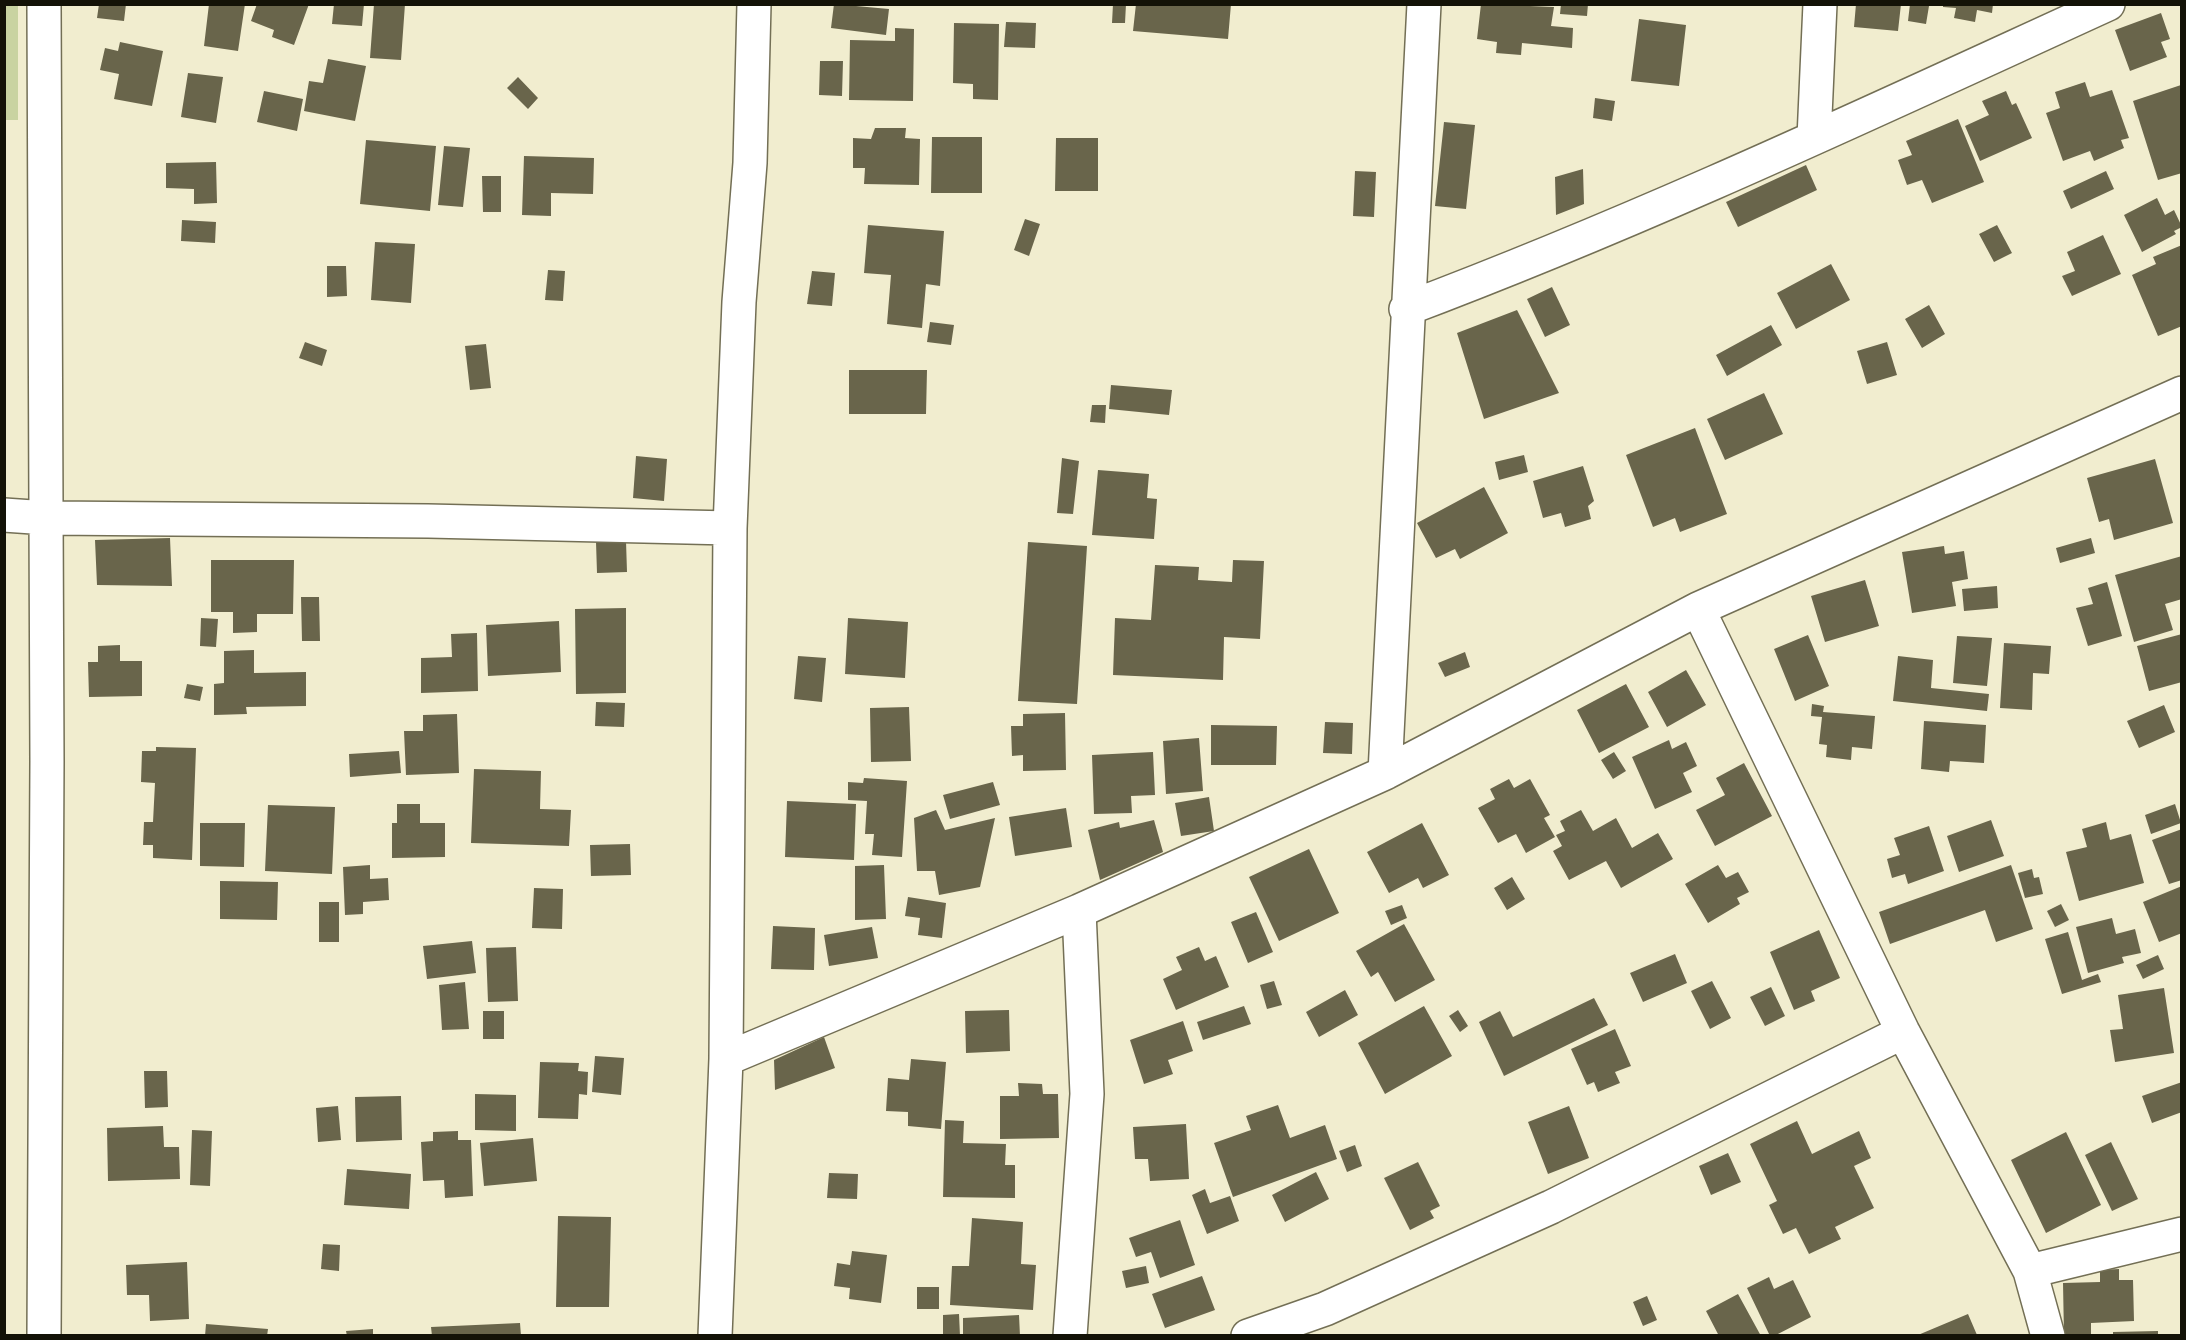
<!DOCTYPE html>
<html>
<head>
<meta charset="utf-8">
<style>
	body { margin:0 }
	#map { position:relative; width:2186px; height:1340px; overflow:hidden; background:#f1edcf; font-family:"PT Sans",sans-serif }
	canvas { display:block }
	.frame { position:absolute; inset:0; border:6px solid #131207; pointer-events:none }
</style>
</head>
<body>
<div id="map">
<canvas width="2186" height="1340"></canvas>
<div class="frame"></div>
</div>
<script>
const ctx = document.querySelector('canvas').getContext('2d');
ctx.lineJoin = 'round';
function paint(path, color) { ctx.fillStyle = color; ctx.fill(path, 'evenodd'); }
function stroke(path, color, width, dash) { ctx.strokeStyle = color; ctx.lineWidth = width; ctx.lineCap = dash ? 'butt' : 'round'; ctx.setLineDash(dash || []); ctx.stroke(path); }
const green = new Path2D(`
	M 5,4 L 18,5 L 18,120 L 5,120 Z`);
const building = new Path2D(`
	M 99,4 L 126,4 L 124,21 L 97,18 Z
	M 209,4 L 245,4 L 238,51 L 204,46 Z
	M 257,4 L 309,4 L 294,45 L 272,37 L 274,30 L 251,21 Z
	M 334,4 L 364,4 L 362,26 L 332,24 Z
	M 374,4 L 405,4 L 401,60 L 370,58 Z
	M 834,4 L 889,9 L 886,35 L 831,28 Z
	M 1113,4 L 1126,4 L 1125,23 L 1112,23 Z
	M 1136,4 L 1231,4 L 1228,39 L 1133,31 Z
	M 1481,4 L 1554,7 L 1551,26 L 1573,28 L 1572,48 L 1522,43 L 1521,55 L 1496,53 L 1497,42 L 1477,39 Z
	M 1561,4 L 1588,4 L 1587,16 L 1560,14 Z
	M 1856,4 L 1901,4 L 1898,31 L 1854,27 Z
	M 1910,4 L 1929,6 L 1926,24 L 1908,21 Z
	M 1943,4 L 1993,4 L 1992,13 L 1977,10 L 1975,22 L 1954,18 L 1956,8 L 1943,7 Z
	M 2161,13 L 2170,39 L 2161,42 L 2167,57 L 2130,71 L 2115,30 Z
	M 1639,19 L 1686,25 L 1679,86 L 1631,81 Z
	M 1006,22 L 1036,23 L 1035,48 L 1004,47 Z
	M 954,23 L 999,24 L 998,100 L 973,99 L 973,84 L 953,83 Z
	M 895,28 L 914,29 L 913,101 L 849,100 L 850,40 L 895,41 Z
	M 120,42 L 163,51 L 152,106 L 114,99 L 119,74 L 100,70 L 105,48 L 118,51 Z
	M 328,59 L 366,66 L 355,121 L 304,111 L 309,81 L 323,83 Z
	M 820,61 L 843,61 L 842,96 L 819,95 Z
	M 188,73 L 223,77 L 216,123 L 181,117 Z
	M 518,77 L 538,98 L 528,109 L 507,88 Z
	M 2085,82 L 2090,97 L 2112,90 L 2129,138 L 2121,140 L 2124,148 L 2094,161 L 2090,151 L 2063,161 L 2046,113 L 2060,108 L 2055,92 Z
	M 2181,85 L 2182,173 L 2158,180 L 2133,101 Z
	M 264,91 L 303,99 L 297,131 L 257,122 Z
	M 2006,91 L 2012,105 L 2016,103 L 2032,138 L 1980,161 L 1965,126 L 1989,115 L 1982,101 Z
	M 1595,98 L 1615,101 L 1612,121 L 1593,118 Z
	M 1958,119 L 1984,182 L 1932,203 L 1922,180 L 1907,185 L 1898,160 L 1912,155 L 1906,141 Z
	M 1444,122 L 1475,125 L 1466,209 L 1435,206 Z
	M 875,128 L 906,128 L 905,138 L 920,139 L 919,185 L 864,184 L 865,168 L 853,168 L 853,138 L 871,139 Z
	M 932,137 L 982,137 L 982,193 L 931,193 Z
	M 1056,138 L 1098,138 L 1098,191 L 1055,191 Z
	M 366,140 L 436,146 L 430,211 L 360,204 Z
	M 444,146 L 470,148 L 463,207 L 438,205 Z
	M 524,156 L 594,158 L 593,194 L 551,193 L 551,216 L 522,215 Z
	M 216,162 L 217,203 L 194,204 L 194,189 L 166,188 L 166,163 Z
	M 1806,165 L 1817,190 L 1738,227 L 1726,202 Z
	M 1583,169 L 1584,204 L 1556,215 L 1555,177 Z
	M 1355,171 L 1376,172 L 1374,217 L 1353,216 Z
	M 2106,171 L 2114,189 L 2071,209 L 2063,191 Z
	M 482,176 L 501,176 L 501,212 L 483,212 Z
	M 2157,198 L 2165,215 L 2174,210 L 2182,227 L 2174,231 L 2176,234 L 2142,252 L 2124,215 Z
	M 1025,219 L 1040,224 L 1029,256 L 1014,250 Z
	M 182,220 L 216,222 L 215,243 L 181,241 Z
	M 868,225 L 944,231 L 940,286 L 926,284 L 922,328 L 887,324 L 891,275 L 864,273 Z
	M 1997,225 L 2012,253 L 1994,262 L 1979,234 Z
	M 2103,235 L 2121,274 L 2072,296 L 2062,276 L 2075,271 L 2067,252 Z
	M 375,242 L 415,244 L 411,303 L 371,300 Z
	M 2182,245 L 2182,326 L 2158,336 L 2132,275 L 2156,264 L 2153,257 Z
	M 1831,264 L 1850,300 L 1796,329 L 1777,293 Z
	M 327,266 L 346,266 L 347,296 L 327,297 Z
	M 548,270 L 565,271 L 563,301 L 545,300 Z
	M 812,271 L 835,273 L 832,306 L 807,304 Z
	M 1552,287 L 1570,325 L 1545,337 L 1527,299 Z
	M 1929,305 L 1945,334 L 1922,348 L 1905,319 Z
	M 1517,310 L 1559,393 L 1484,419 L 1457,333 Z
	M 930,322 L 954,325 L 951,345 L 927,342 Z
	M 1771,325 L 1782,345 L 1727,376 L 1716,355 Z
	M 305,342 L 327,350 L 322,366 L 299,358 Z
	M 1887,342 L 1897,375 L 1867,384 L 1857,351 Z
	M 486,344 L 491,388 L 470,390 L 465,346 Z
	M 849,370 L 927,370 L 926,414 L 849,414 Z
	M 1111,385 L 1172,390 L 1169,415 L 1109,409 Z
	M 1764,393 L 1783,434 L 1725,460 L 1707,419 Z
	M 1092,405 L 1106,405 L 1105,423 L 1090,422 Z
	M 1695,428 L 1727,514 L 1680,532 L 1675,518 L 1653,527 L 1626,455 Z
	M 1524,455 L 1528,472 L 1499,480 L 1495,462 Z
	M 636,456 L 667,459 L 664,501 L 633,498 Z
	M 1062,458 L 1079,461 L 1073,514 L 1057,513 Z
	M 2155,459 L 2173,523 L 2114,540 L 2109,519 L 2099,522 L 2087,478 Z
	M 1583,466 L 1594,501 L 1588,506 L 1591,519 L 1565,527 L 1561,513 L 1543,518 L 1533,481 Z
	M 1098,470 L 1149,474 L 1147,498 L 1157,499 L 1154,539 L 1092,535 Z
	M 1484,487 L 1508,533 L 1460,559 L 1455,549 L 1436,558 L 1417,523 Z
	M 170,538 L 172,586 L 97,585 L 95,540 Z
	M 2091,538 L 2095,553 L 2060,563 L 2056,548 Z
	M 626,541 L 627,572 L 597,573 L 596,542 Z
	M 1028,542 L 1087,546 L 1077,704 L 1018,701 Z
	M 1944,546 L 1945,554 L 1964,551 L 1968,579 L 1952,582 L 1956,606 L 1912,613 L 1902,552 Z
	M 2182,556 L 2182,599 L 2165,604 L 2173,630 L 2134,642 L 2115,575 Z
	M 211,560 L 294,560 L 293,614 L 257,614 L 257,632 L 233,633 L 233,612 L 211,612 Z
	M 1233,560 L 1264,561 L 1260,639 L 1224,637 L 1223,680 L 1113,675 L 1115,618 L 1151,620 L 1155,565 L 1199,567 L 1198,580 L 1232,582 Z
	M 1865,580 L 1879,626 L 1825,642 L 1811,596 Z
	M 2107,582 L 2122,636 L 2088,646 L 2076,608 L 2093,604 L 2088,588 Z
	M 1997,586 L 1998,608 L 1964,611 L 1962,589 Z
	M 301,597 L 319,597 L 320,641 L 302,641 Z
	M 626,608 L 626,693 L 576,694 L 575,609 Z
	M 201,618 L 218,619 L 216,647 L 200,646 Z
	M 848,618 L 908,622 L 905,678 L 845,674 Z
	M 559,621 L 561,672 L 488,676 L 486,625 Z
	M 477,633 L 478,691 L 421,693 L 421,658 L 452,657 L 451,634 Z
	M 2182,634 L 2182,682 L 2149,691 L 2137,646 Z
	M 1808,635 L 1829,686 L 1795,701 L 1774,649 Z
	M 1957,636 L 1992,638 L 1987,686 L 1953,683 Z
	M 2004,643 L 2051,646 L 2049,674 L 2033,673 L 2032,710 L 2000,708 Z
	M 120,645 L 120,661 L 142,661 L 142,696 L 89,697 L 88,662 L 98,662 L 98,646 Z
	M 254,650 L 254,673 L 306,672 L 306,706 L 246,707 L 247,714 L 214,715 L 214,684 L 224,683 L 224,651 Z
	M 1465,652 L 1470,667 L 1445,677 L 1438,663 Z
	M 798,656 L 826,658 L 822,702 L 794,699 Z
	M 1898,656 L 1933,660 L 1931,688 L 1989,694 L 1987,711 L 1893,701 Z
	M 1686,670 L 1706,705 L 1667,727 L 1648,692 Z
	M 187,684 L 203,687 L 200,701 L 184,698 Z
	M 1626,684 L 1649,727 L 1599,753 L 1577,710 Z
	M 596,702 L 625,703 L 624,727 L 595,726 Z
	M 1812,704 L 1824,706 L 1823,712 L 1875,716 L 1872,749 L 1852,747 L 1851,760 L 1826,757 L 1827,745 L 1819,744 L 1822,717 L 1811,716 Z
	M 2164,705 L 2175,732 L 2139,748 L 2127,721 Z
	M 909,707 L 911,761 L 871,762 L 870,708 Z
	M 1065,713 L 1066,770 L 1023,771 L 1023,755 L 1012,756 L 1011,726 L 1023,726 L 1023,714 Z
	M 457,714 L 459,773 L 406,775 L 404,731 L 423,731 L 423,715 Z
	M 1924,721 L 1986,725 L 1984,763 L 1950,761 L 1949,772 L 1921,769 Z
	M 1325,722 L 1353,723 L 1352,754 L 1323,753 Z
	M 1211,725 L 1277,726 L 1276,765 L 1211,765 Z
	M 1199,738 L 1203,791 L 1166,794 L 1163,741 Z
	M 1669,740 L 1672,749 L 1686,742 L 1697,766 L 1683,773 L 1692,792 L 1655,809 L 1632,757 Z
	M 156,747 L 196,748 L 192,860 L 153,858 L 153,845 L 143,845 L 144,822 L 153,822 L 155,783 L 141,782 L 142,751 L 156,751 Z
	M 399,751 L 401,773 L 350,777 L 349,754 Z
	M 1153,752 L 1155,795 L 1131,796 L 1132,813 L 1094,814 L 1092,755 Z
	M 1614,752 L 1626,771 L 1613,779 L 1601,760 Z
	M 1744,763 L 1772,816 L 1715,846 L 1696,810 L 1725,795 L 1716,778 Z
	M 474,769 L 541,771 L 540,809 L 571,810 L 569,846 L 471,843 Z
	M 864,778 L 907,781 L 902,857 L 872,855 L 874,834 L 865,834 L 867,801 L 848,800 L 848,782 L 863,783 Z
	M 1509,779 L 1514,788 L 1530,779 L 1550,815 L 1544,818 L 1555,837 L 1526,853 L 1516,834 L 1498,843 L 1478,808 L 1495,799 L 1490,789 Z
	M 993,782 L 1000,805 L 950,819 L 943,795 Z
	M 1209,797 L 1214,831 L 1181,836 L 1175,803 Z
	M 787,801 L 856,804 L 854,860 L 785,857 Z
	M 397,804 L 420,804 L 420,823 L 445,823 L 445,857 L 392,858 L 392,823 L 397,823 Z
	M 2175,804 L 2181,823 L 2151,834 L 2145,815 Z
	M 268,805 L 335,807 L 332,874 L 265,871 Z
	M 1066,808 L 1072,847 L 1015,856 L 1009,817 Z
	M 936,810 L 945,830 L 995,818 L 980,887 L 939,895 L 935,871 L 917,871 L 914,818 Z
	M 1581,810 L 1593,831 L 1616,818 L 1632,848 L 1658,833 L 1673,859 L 1621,888 L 1606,861 L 1569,880 L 1553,851 L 1562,846 L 1556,835 L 1565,831 L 1560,821 Z
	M 1154,820 L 1163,852 L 1100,880 L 1088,830 L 1119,822 L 1120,828 Z
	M 1991,820 L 2004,856 L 1959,872 L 1947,836 Z
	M 2106,822 L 2110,840 L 2131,834 L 2144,883 L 2079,901 L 2066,852 L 2087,847 L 2082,829 Z
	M 200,823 L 245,823 L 244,867 L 200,866 Z
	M 1422,823 L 1449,875 L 1423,888 L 1418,878 L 1389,893 L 1367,852 Z
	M 1929,826 L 1944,871 L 1908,884 L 1905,874 L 1892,878 L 1887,859 L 1900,855 L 1894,838 Z
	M 2182,829 L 2182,880 L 2169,884 L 2152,840 Z
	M 630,844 L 631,875 L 591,876 L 590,845 Z
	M 1309,849 L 1339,913 L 1279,941 L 1249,877 Z
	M 370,865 L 370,879 L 388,878 L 389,900 L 363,902 L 363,914 L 345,915 L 343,867 Z
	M 884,865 L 886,919 L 855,920 L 855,866 Z
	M 1718,865 L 1726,878 L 1738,872 L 1749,892 L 1737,898 L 1740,904 L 1708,923 L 1685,884 Z
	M 2011,865 L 2033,929 L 1996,942 L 1985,910 L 1890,944 L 1879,912 Z
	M 2032,869 L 2034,878 L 2039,877 L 2043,894 L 2025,898 L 2018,873 Z
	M 1512,877 L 1525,899 L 1507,910 L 1494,888 Z
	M 220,881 L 278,882 L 277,920 L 220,919 Z
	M 2182,886 L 2182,933 L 2159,942 L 2143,902 Z
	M 534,888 L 563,889 L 562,929 L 532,928 Z
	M 908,897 L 946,903 L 942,938 L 918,935 L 920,918 L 905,916 Z
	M 319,902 L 339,902 L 339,942 L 319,942 Z
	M 2061,904 L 2069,920 L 2055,927 L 2047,911 Z
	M 1402,905 L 1407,918 L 1391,925 L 1385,911 Z
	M 1256,912 L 1273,952 L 1248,963 L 1231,922 Z
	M 2112,918 L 2116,934 L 2135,929 L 2141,953 L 2122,957 L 2124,963 L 2088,973 L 2076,927 Z
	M 1404,924 L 1435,980 L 1395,1002 L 1378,972 L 1371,977 L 1356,951 Z
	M 773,926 L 815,928 L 814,970 L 771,969 Z
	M 872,927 L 878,958 L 829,966 L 824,935 Z
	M 1819,930 L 1840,978 L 1811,991 L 1815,1001 L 1794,1010 L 1770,952 Z
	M 2068,932 L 2082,980 L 2098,974 L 2101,982 L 2062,994 L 2045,939 Z
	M 472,941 L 476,973 L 427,979 L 423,946 Z
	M 516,947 L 518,1001 L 488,1002 L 486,948 Z
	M 1199,947 L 1205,961 L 1216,956 L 1229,987 L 1176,1010 L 1163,979 L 1182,970 L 1176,957 Z
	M 1675,954 L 1687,983 L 1643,1002 L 1630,973 Z
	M 2158,955 L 2164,969 L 2143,979 L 2136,965 Z
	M 1274,981 L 1282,1005 L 1267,1009 L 1260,985 Z
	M 1712,981 L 1731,1018 L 1710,1029 L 1691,991 Z
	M 465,982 L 469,1029 L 442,1030 L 439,985 Z
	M 1771,987 L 1785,1016 L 1765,1026 L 1750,997 Z
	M 2164,988 L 2174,1053 L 2115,1062 L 2110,1030 L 2123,1029 L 2118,995 Z
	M 1345,990 L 1358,1015 L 1319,1037 L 1306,1012 Z
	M 1594,998 L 1608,1025 L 1504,1076 L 1479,1022 L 1500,1011 L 1513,1037 Z
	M 1244,1006 L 1251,1024 L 1203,1040 L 1197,1022 Z
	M 1424,1006 L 1452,1056 L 1385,1094 L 1358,1043 Z
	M 1009,1010 L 1010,1051 L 966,1053 L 965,1011 Z
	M 1458,1010 L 1468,1026 L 1460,1032 L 1449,1016 Z
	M 483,1011 L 504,1011 L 504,1039 L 483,1039 Z
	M 1183,1021 L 1193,1051 L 1168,1060 L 1173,1074 L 1144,1084 L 1130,1040 Z
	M 1615,1029 L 1631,1066 L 1615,1072 L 1620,1083 L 1598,1092 L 1594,1082 L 1587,1085 L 1571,1049 Z
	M 824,1037 L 835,1068 L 775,1090 L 774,1060 Z
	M 595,1056 L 624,1058 L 621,1095 L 592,1092 Z
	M 911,1059 L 946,1062 L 941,1129 L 908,1126 L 908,1112 L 886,1111 L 888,1078 L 909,1080 Z
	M 540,1062 L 579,1063 L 578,1071 L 588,1072 L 587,1095 L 579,1094 L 578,1119 L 538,1118 Z
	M 144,1071 L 167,1071 L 168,1107 L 145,1108 Z
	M 2182,1082 L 2182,1112 L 2152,1123 L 2142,1096 Z
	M 1018,1083 L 1042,1084 L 1043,1094 L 1058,1094 L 1059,1138 L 1000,1139 L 1000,1096 L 1019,1096 Z
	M 475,1094 L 516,1095 L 516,1131 L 475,1130 Z
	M 401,1096 L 402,1140 L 356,1142 L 355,1097 Z
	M 1278,1105 L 1290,1138 L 1325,1125 L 1337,1159 L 1233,1197 L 1214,1143 L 1251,1130 L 1246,1116 Z
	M 338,1106 L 341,1140 L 318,1142 L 316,1108 Z
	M 1569,1106 L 1589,1158 L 1548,1174 L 1528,1122 Z
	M 945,1120 L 964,1121 L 963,1143 L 1006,1144 L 1005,1165 L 1015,1165 L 1015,1198 L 943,1197 Z
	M 1797,1121 L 1812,1154 L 1859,1131 L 1871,1158 L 1854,1166 L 1874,1208 L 1835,1227 L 1841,1239 L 1809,1254 L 1796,1228 L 1783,1234 L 1769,1205 L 1777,1201 L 1750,1144 Z
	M 1186,1124 L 1189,1179 L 1150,1181 L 1148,1159 L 1135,1159 L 1133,1127 Z
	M 163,1126 L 164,1147 L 179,1147 L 180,1179 L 108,1181 L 107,1128 Z
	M 192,1130 L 212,1131 L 210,1186 L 190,1185 Z
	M 458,1131 L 458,1140 L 471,1140 L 473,1196 L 445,1198 L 444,1180 L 423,1181 L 421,1142 L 433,1141 L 433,1132 Z
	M 2066,1132 L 2101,1205 L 2046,1233 L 2011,1160 Z
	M 533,1138 L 537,1181 L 484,1186 L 480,1143 Z
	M 2111,1142 L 2138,1199 L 2112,1211 L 2085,1155 Z
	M 1355,1145 L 1362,1166 L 1347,1172 L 1339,1151 Z
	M 1728,1153 L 1741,1182 L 1711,1195 L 1699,1166 Z
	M 1418,1162 L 1440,1206 L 1430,1211 L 1434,1218 L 1410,1230 L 1384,1178 Z
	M 347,1169 L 411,1174 L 409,1209 L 344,1205 Z
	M 1316,1172 L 1329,1199 L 1285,1222 L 1272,1195 Z
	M 829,1173 L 858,1174 L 857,1199 L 827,1198 Z
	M 1205,1189 L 1210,1203 L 1230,1196 L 1239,1221 L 1207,1234 L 1192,1195 Z
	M 558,1216 L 611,1217 L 609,1307 L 556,1307 Z
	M 972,1218 L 1023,1222 L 1021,1264 L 1036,1265 L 1033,1310 L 950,1305 L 952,1266 L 969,1266 Z
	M 1180,1220 L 1195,1265 L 1160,1278 L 1151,1252 L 1136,1257 L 1129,1238 Z
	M 323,1244 L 340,1245 L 339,1271 L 321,1269 Z
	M 852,1251 L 887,1255 L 881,1303 L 849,1299 L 850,1288 L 834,1286 L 837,1263 L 850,1265 Z
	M 187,1262 L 189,1319 L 150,1321 L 149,1295 L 127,1295 L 126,1265 Z
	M 1146,1266 L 1149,1283 L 1126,1288 L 1122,1271 Z
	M 2119,1269 L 2119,1280 L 2133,1280 L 2134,1321 L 2091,1323 L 2091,1336 L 2064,1336 L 2063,1283 L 2100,1282 L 2100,1270 Z
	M 1202,1276 L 1215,1310 L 1165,1328 L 1152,1294 Z
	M 1769,1277 L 1774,1289 L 1793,1280 L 1811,1317 L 1774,1336 L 1770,1336 L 1747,1288 Z
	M 917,1287 L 939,1287 L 939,1309 L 917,1309 Z
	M 1738,1294 L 1761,1336 L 1719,1336 L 1706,1311 Z
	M 1647,1296 L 1657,1320 L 1643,1326 L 1633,1302 Z
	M 959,1314 L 960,1336 L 943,1336 L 943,1315 Z
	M 1968,1314 L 1977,1335 L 1918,1335 Z
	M 1019,1315 L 1020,1336 L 963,1336 L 963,1318 Z
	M 520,1323 L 521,1336 L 432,1336 L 431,1327 Z
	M 206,1324 L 268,1329 L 267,1336 L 205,1336 Z
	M 373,1329 L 373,1336 L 347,1336 L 346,1331 Z
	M 2158,1331 L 2158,1336 L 2113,1336 L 2113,1332 Z`);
const minor = new Path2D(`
	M 44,4 L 47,761 L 44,1336
	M 1814,138 L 1820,4
	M 1406,309 C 1645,219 1876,110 2108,4
	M 4,515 L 47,518 L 428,521 L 730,528
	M 1698,609 L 1903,1032 L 2030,1271 L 2048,1336
	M 1385,773 L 1424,4
	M 726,1059 L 1079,911 L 1385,773 L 1698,609 L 2182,393
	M 2030,1271 L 2182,1234
	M 715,1336 L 726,1059 L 730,528 L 739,302 L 750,163 L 754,4
	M 1070,1336 L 1087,1094 L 1079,911
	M 1248,1336 L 1325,1309 L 1551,1207 L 1903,1032`);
paint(green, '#c9d3a1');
paint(building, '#69654b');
stroke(minor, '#736f55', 36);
stroke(minor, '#fff', 33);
</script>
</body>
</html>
